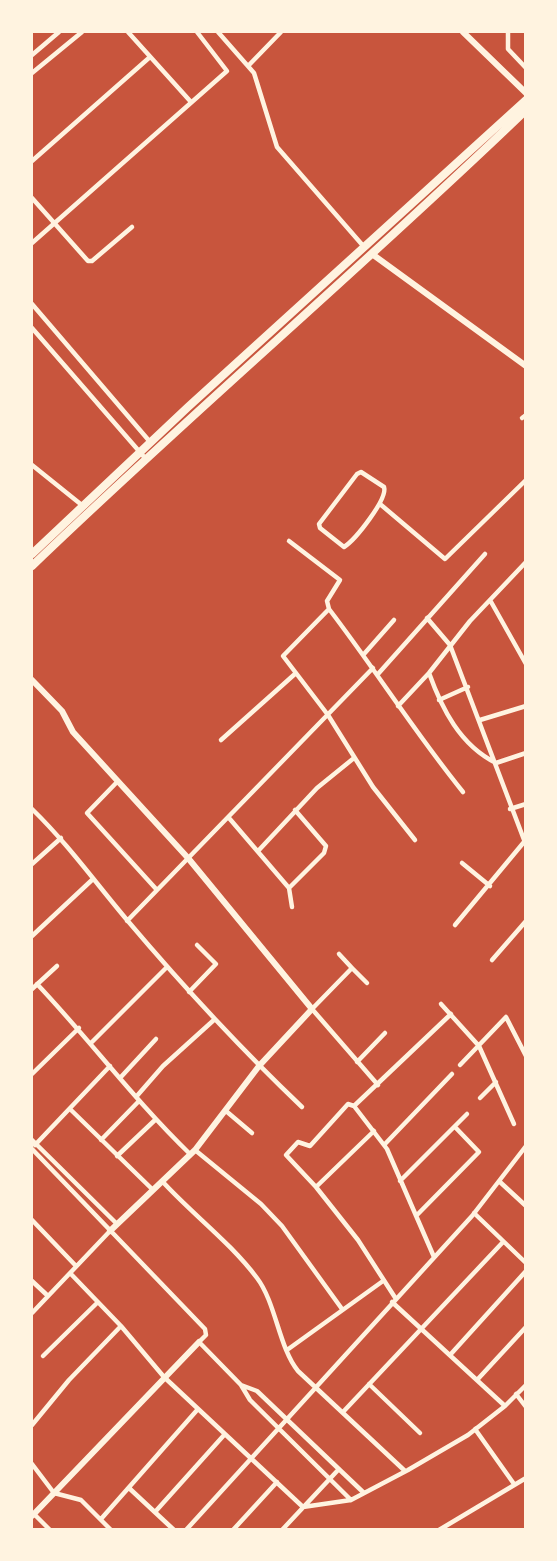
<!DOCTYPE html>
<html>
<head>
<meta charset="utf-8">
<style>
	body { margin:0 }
	#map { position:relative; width:557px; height:1561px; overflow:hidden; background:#c8553d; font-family:Rubik,sans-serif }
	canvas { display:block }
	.frame { position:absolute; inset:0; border:33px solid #fff3e0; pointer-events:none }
</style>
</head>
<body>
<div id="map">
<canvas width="557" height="1561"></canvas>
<div class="frame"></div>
</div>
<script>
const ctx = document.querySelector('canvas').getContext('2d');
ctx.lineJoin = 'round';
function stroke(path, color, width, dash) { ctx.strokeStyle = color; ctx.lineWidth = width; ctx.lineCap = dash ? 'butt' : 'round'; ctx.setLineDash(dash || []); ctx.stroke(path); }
const minor = new Path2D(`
	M 128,32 L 191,102
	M 218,32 L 254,73 L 277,147 L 365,248
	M 508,32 L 508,49 L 526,68
	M 32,55 L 59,32
	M 249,65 L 281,32
	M 32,73 L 82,32
	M 32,161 L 150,57
	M 32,198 L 88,261 L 92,261 L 132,227
	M 32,243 L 227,71 L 197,32
	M 32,304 L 151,443
	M 32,328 L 145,458
	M 522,418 L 526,415
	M 32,465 L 83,506
	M 361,472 L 384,487 C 388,499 355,540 344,547 L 320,528 L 319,524 L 357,474 Z
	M 380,504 L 445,559 L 526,480
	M 289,541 L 340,580 L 327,601 L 329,609 C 375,669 415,733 463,792
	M 490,600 L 526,664
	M 329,609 L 283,656 L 328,715 L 373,787 L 415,840
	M 427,618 L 450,645 L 526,845
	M 364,654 L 394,620
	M 429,673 C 442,709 460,745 496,763 L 526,753
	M 378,674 L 485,554
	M 439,700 L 468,687
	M 398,706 L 429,673 L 470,621 L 526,562
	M 480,720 L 526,706
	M 221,740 L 296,673
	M 118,781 L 87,813 L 157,890
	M 32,809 C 67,843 95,882 127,920 C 182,985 240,1048 302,1107
	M 510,809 L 526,804
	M 229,818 L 289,888 L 292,907
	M 259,850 L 317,788 L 354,758
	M 462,863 L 490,886
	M 32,864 L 61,838
	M 289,888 L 324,853 L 326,846 L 295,810
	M 127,921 L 373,668
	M 455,925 L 524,842
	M 32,936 L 93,879
	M 339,954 L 352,968
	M 492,960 L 526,921
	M 367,983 L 352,968 L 312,1009 L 378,1085
	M 37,984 C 90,1040 135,1101 190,1154
	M 32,989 L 57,966
	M 189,992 L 216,964 L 197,945
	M 441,1004 L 479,1046 L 514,1124
	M 91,1043 L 167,967
	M 357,1062 L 385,1033
	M 460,1065 L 506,1017 L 526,1056
	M 32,1074 L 79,1028
	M 120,1078 L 156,1039
	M 136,1097 L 163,1066 L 215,1019
	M 480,1098 L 496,1082
	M 354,1106 L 387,1149 L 434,1257
	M 70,1109 L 152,1189
	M 226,1111 L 252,1133
	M 32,1140 L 116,1223
	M 101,1140 L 139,1101
	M 35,1145 L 110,1066
	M 384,1145 L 452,1074
	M 32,1149 L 205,1329 L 206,1335 L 199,1342 L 241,1385 L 250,1400 L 351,1500
	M 195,1150 L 261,1204 L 282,1226 L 342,1309
	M 117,1156 L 155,1120
	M 162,1181 C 192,1214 230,1242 257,1278 C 276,1303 279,1348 298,1371 L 405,1471
	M 400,1181 L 467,1114
	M 500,1182 L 526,1206
	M 316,1187 L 374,1131
	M 474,1213 L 526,1263
	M 416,1216 L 479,1152 L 455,1127
	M 32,1220 L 76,1266
	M 70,1273 L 121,1326 L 164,1377 L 303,1507 L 351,1500 L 408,1470 L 468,1435 L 505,1406 L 526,1385
	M 32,1281 L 48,1296
	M 396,1299 L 358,1240 L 316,1187 L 286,1155 L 298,1142 L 310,1146 L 348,1104 L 354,1106 L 451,1014
	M 392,1302 L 505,1406
	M 32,1313 L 110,1231
	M 287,1350 L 383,1281
	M 450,1355 L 526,1271
	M 43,1356 L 98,1302
	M 477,1380 L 526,1327
	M 369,1384 L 420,1433
	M 241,1385 L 257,1391 L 364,1493
	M 516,1394 L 526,1407
	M 343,1412 L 503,1242
	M 32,1425 L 69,1380 L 121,1326
	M 475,1429 L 514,1484
	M 32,1464 L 54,1493 L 81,1500 L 111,1530
	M 129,1488 L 174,1530
	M 155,1512 L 225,1434
	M 34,1514 L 50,1530
	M 101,1519 L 198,1409
	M 186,1530 L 472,1216 L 526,1146
	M 233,1530 L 277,1482
	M 282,1530 L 339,1469
	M 439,1530 L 526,1478`);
const tertiary = new Path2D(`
	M 463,32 L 526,93
	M 372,254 L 526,366
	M 32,680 L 62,711 L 73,732 L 188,858 L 312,1009 L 259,1066 L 195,1150 L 110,1231
	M 32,1516 L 199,1342`);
const primary = new Path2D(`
	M 32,554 L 188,407 L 526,100
	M 32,566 C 193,411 364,266 526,110`);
stroke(minor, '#fff3e0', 4.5);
stroke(tertiary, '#fff3e0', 6);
stroke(primary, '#fff3e0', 8);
</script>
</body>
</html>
